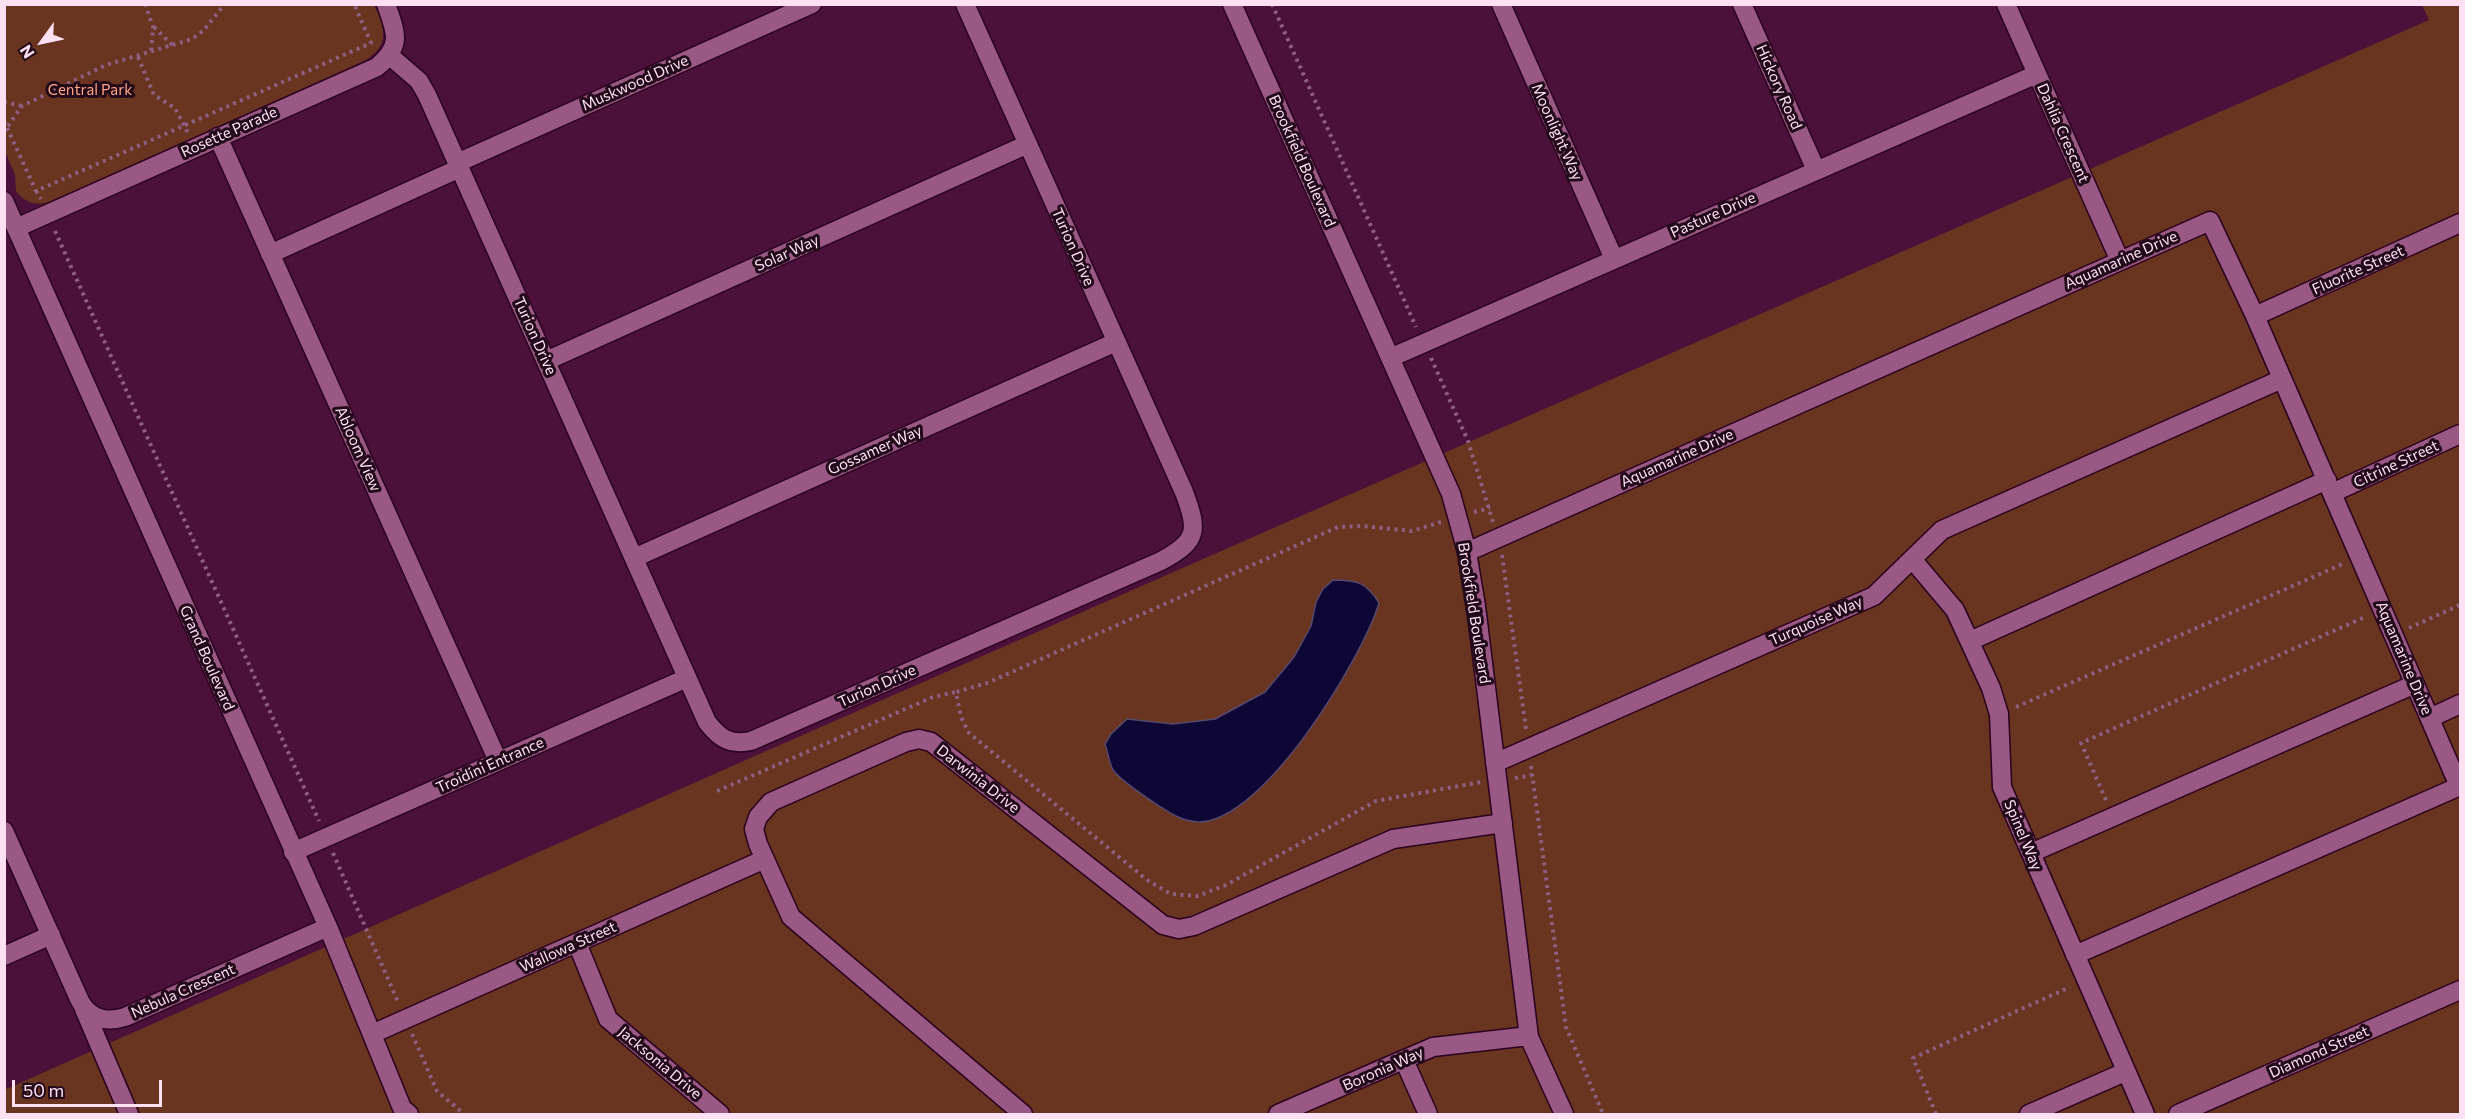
<!DOCTYPE html>
<html>
<head>
<meta charset="utf-8">
<style>
	body { margin:0 }
	#map { position:relative; width:2465px; height:1119px; overflow:hidden; background:#4b113b; font-family:Commissioner,sans-serif }
	canvas { display:block }
	.frame { position:absolute; inset:0; border:6px solid #fee0f3; pointer-events:none }
	.north { position:absolute; left:12px; top:12px; width:60px; height:60px; -webkit-text-stroke:4px #230a1b; paint-order:stroke; rotate:237deg; font-size:16px; font-weight:700; line-height:24px; text-align:center; color:#fee0f3 }
	.north::after { content:''; display:block; margin:auto; width:21px; height:27px; background:#fee0f3; clip-path:polygon(50% 0,100% 100%,50% 72%,0 100%) }
	.scale { position:absolute; left:12px; top:1080px; width:150px; height:27px; box-sizing:border-box; border:3px solid #fee0f3; border-top:0; padding-left:8px; font-size:18px; line-height:21px; white-space:nowrap; color:#fee0f3; -webkit-text-stroke:4px #230a1b; paint-order:stroke }
</style>
</head>
<body>
<div id="map">
<canvas width="2465" height="1119"></canvas>
<div class="frame"></div>
<div class="north">N</div>
<div class="scale">50 m</div>
</div>
<script>
const ctx = document.querySelector('canvas').getContext('2d');
ctx.lineJoin = 'round';
function paint(path, color) { ctx.fillStyle = color; ctx.fill(path, 'evenodd'); }
function stroke(path, color, width, dash) { ctx.strokeStyle = color; ctx.lineWidth = width; ctx.lineCap = dash ? 'butt' : 'round'; ctx.setLineDash(dash || []); ctx.stroke(path); }
function write(font, color, halo, rows, align = 'center') {
  ctx.font = font + ' Commissioner,sans-serif'; ctx.lineWidth = 6; ctx.setLineDash([]); ctx.textBaseline = 'middle'; ctx.strokeStyle = halo; ctx.fillStyle = color; for (const [text, x, y, turn = 0] of rows) {
    ctx.save(); ctx.translate(x, y); ctx.rotate((+turn || 0) * Math.PI / 180); ctx.textAlign = isNaN(turn) ? turn : align; if (halo) ctx.strokeText(text, 0, 0); ctx.fillText(text, 0, 0); ctx.restore();
  }
}
const green = new Path2D(`
	M 4,5 L 374,5 C 385,28 391,45 364,61 L 49,202 C 35,206 24,202 16,191 L 15,175 L 5,151 Z
	M 2422,5 L 2460,5 L 2460,1114 L 5,1114 L 4,1090 L 739,763 L 2429,20 Z`);
const water = new Path2D(`
	M 1333,580 C 1357,580 1366,582 1379,603 C 1362,659 1263,823 1198,822 C 1181,821 1170,813 1156,804 C 1147,798 1119,779 1113,770 C 1109,763 1108,752 1105,744 L 1111,734 L 1127,719 L 1173,724 L 1215,719 L 1265,692 L 1294,657 L 1311,626 L 1316,602 L 1323,589 Z`);
const path = new Path2D(`
	M 145,4 L 153,27 L 151,52
	M 1272,4 L 1416,327
	M 154,27 L 172,45
	M 138,57 L 154,95 L 175,108 L 188,133
	M 4,102 L 22,106
	M 4,121 L 36,191 L 371,43 L 354,4
	M 8,126 L 22,106 L 106,65 L 192,39 L 203,31 L 225,4
	M 36,191 L 41,199
	M 55,231 L 319,821
	M 1431,358 L 1468,441 L 1493,522
	M 1474,512 L 1490,508
	M 1441,522 L 1412,531 L 1362,526 L 1338,527 L 987,683 L 956,692 L 961,717 L 969,733 L 1147,880 L 1171,894 L 1198,896 L 1226,885 L 1376,801 L 1481,782
	M 1502,555 L 1526,729
	M 2409,628 L 2460,605
	M 2016,707 L 2345,563
	M 1531,766 L 1566,1027 L 1603,1114
	M 1515,778 L 1532,775
	M 717,791 L 933,697 L 956,692
	M 2106,800 L 2081,743 L 2365,617
	M 333,853 L 398,1002
	M 412,1034 L 437,1091 L 464,1114
	M 1936,1114 L 1913,1058 L 2070,987`);
const minor = new Path2D(`
	M 1232,4 L 1451,494 L 1467,552 L 1476,606 L 1529,1037 L 1564,1114
	M 1501,4 L 1614,259
	M 1742,4 L 1816,170
	M 2006,4 L 2120,261
	M 390,56 L 419,81 L 427,95 L 707,722 C 720,739 730,745 751,741 L 1161,561 C 1199,541 1198,530 1184,492 L 965,4
	M 218,137 L 498,761
	M 457,163 L 812,4
	M 4,201 L 328,927 L 402,1108 L 409,1114
	M 16,228 L 377,67 C 403,45 396,33 386,4
	M 270,254 L 460,168
	M 2255,316 L 2460,223
	M 1390,358 L 2037,74
	M 546,361 L 1028,144
	M 2332,493 L 2460,434
	M 1467,552 L 2210,221 L 2255,316 L 2459,786
	M 634,558 L 1116,342
	M 1912,559 L 1955,610 L 1991,688 L 1999,714 L 2002,787 L 2145,1114
	M 1970,641 L 2327,480
	M 2430,718 L 2460,704
	M 1495,763 L 1874,596 L 1942,530 L 2282,379
	M 4,831 L 80,1001 C 90,1019 106,1023 125,1017 L 328,927
	M 293,852 L 687,678
	M 2031,853 L 2415,684
	M 577,943 L 608,1019 L 720,1114
	M 2075,955 L 2460,786
	M 4,956 L 51,935
	M 84,1009 L 129,1114
	M 372,1034 L 765,859
	M 1404,1060 L 1428,1114
	M 1023,1114 L 791,917 L 758,844 L 754,829 L 758,817 L 771,802 L 906,742 L 919,739 L 931,742 L 1163,925 L 1179,929 L 1194,926 L 1393,839 L 1503,823
	M 1278,1114 L 1433,1047 L 1529,1036
	M 2029,1114 L 2125,1072
	M 2178,1114 L 2460,990`);
const streetNames = [
	["Muskwood Drive",635,83,-24],
	["Hickory Road",1779,87,66],
	["Rosette Parade",229,132,-24],
	["Moonlight Way",1557,132,66],
	["Dahlia Crescent",2063,133,66],
	["Brookfield Boulevard",1302,161,66],
	["Pasture Drive",1713,215,-24],
	["Turion Drive",1073,247,66],
	["Solar Way",787,253,-24],
	["Aquamarine Drive",2121,260,-24],
	["Fluorite Street",2358,270,-24],
	["Turion Drive",535,336,66],
	["Abloom View",358,449,66],
	["Gossamer Way",875,450,-24],
	["Aquamarine Drive",1677,458,-24],
	["Citrine Street",2396,464,-25],
	["Brookfield Boulevard",1474,613,81],
	["Turquoise Way",1816,621,-24],
	["Grand Boulevard",207,658,66],
	["Aquamarine Drive",2404,658,67],
	["Turion Drive",877,686,-24],
	["Troidini Entrance",490,765,-24],
	["Darwinia Drive",978,779,38],
	["Spinel Way",2023,835,67],
	["Wallowa Street",568,947,-24],
	["Nebula Crescent",183,991,-24],
	["Diamond Street",2319,1052,-24],
	["Jacksonia Drive",660,1063,40],
	["Boronia Way",1383,1069,-24]
];
const parkNames = [
	["Central Park",90,90]
];
paint(green, '#693420');
paint(water, '#0e0735');
stroke(water, '#56486e', 1.5);
stroke(minor, '#2a011f', 21);
stroke(path, '#8e5f80', 4, [3, 4.5]);
stroke(minor, '#995984', 18);
write('15px', '#fee0f3', '#230a1b', streetNames);
write('15px', '#fea584', '#230a1b', parkNames);
</script>
</body>
</html>
